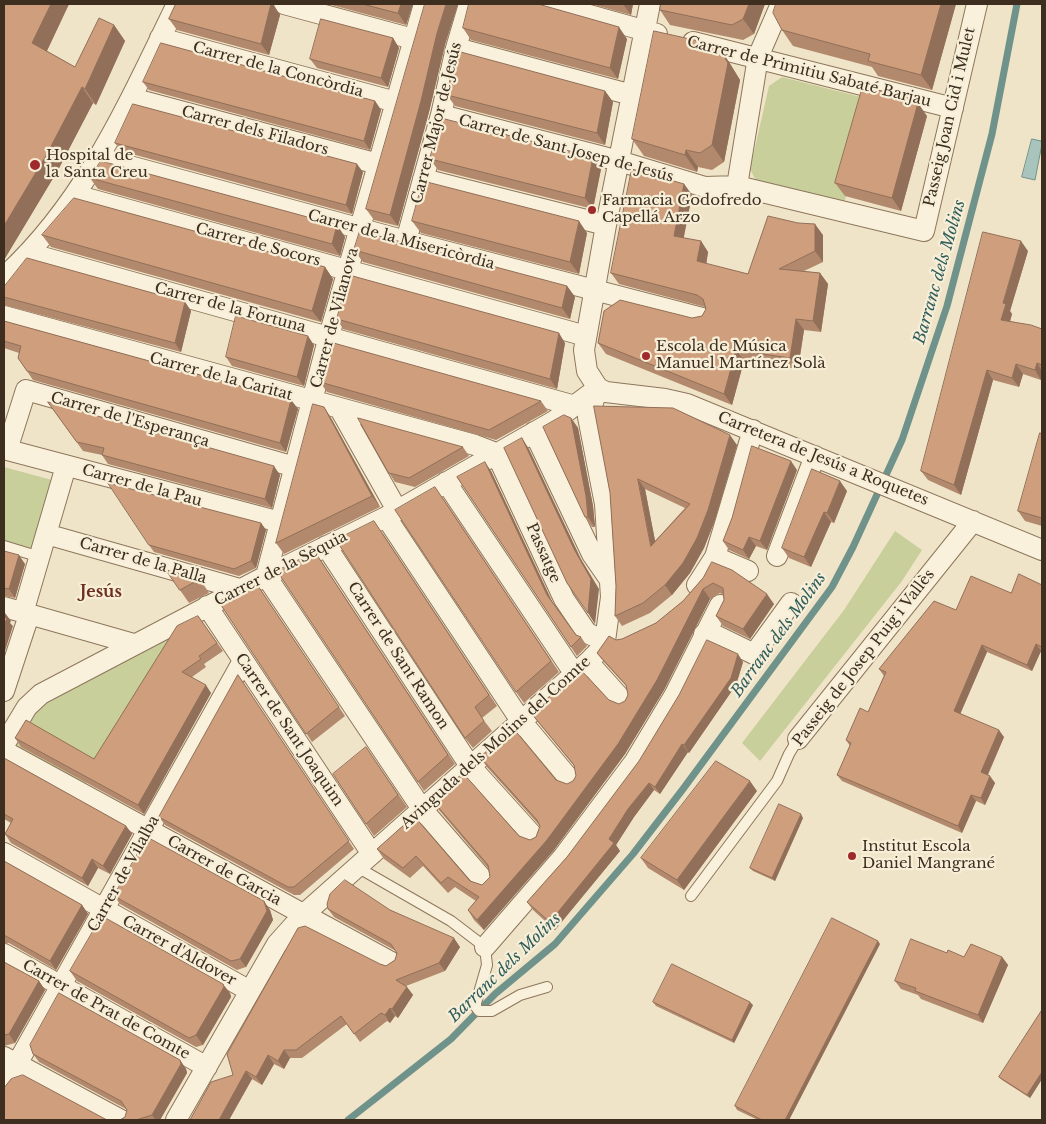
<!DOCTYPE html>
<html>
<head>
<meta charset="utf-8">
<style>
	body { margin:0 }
	#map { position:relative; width:1046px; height:1124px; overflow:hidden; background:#f0e4c8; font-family:"Libre Baskerville",serif }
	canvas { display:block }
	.frame { position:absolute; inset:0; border:5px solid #3d2e20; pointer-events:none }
</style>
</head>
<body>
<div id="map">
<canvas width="1046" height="1124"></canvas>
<div class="frame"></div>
</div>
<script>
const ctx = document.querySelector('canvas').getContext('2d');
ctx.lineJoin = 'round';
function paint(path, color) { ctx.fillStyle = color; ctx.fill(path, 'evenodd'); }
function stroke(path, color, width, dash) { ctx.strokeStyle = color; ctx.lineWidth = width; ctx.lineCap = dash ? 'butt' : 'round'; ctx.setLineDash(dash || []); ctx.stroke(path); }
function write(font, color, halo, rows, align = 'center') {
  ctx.font = font + ' "Libre Baskerville",serif'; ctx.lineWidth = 4.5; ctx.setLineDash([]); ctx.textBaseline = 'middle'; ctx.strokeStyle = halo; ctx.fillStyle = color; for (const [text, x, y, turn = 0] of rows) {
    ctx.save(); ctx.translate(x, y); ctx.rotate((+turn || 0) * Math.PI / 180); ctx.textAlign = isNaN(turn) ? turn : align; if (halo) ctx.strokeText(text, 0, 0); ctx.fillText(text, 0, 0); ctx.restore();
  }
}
const green = new Path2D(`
	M 782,77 L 873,100 L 843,207 L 759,187 L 750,169 L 769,86 Z
	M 4,467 L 52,480 L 32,551 L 4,542 Z
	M 895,531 L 922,550 L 902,581 L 760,761 L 742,743 L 844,610 Z
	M 167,635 L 176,639 L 86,784 L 16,745 L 21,731 L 37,707 Z`);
const water = new Path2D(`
	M 1032,139 L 1041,141 L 1042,144 L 1035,180 L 1022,177 Z`);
const stream = new Path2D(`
	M 348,1120 L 451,1039 L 495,994 L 555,944 L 633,854 L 683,789 L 832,587 L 853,547 L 902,440 L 947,306 L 992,134 L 1017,4`);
const lane = new Path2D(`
	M 4,546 L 40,557
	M 357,867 L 451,921 L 485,947 L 487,965 L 476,1003 L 476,1007 L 479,1011 L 492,1011 L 520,995 L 547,987
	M 691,896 L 777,781 L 789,754 L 798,739`);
const street = new Path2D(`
	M 284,4 L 413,39
	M 424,4 L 329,336 L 266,576 L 422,809 L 486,883
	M 550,4 L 657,34
	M 160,38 L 396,102
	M 693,42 L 953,108
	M 456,48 L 632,95
	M 131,98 L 378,164
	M 441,115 L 619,161 L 705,187 L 737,186 L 924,231 L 977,4
	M 100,158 L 406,241 L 702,318
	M 423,179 L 606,225
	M 737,186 L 758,57 L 781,4
	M 75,195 L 586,336
	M 406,241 L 441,115 L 456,48 L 469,4
	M 28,253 L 575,406
	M 4,277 C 87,201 129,102 177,4
	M 4,316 L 475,445 L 496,453 L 564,599 L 587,633 L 605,641
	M 598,388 L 606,392 L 665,399 L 687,404 L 1042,550
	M 340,409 L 397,510
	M 534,432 L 592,554 L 610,580
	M 4,449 L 280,522
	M 7,450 L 26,390 L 295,467
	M 446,482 L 574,673
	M 386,517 L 521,721 L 572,782
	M 46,534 L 240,589
	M 326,546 L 470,766 L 535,838
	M 777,556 L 815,456
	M 715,557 L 748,571
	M 697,585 L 715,557 L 753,430
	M 207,606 L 372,854
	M 4,607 L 134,644
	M 23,613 L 66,466
	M 704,634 L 717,636 L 754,654 L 791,603
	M 588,662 L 624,702
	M 4,691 L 29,615
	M 798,739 L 973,521
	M 4,745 L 27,707 L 41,694 L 266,576 L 386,517 L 554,421 L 598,388
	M 4,751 L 391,962
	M 4,853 L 250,991
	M 485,947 L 563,857 L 635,761 L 674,696 L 720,605
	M 4,954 L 207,1067
	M 4,1057 L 121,1120
	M 4,1087 L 243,661
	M 176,1120 L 277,944 L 303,915 L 588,662 L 599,651 L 605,641 L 611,597 L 605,504 L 588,417 L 598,388 L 587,371 L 584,350 L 606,225 L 650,4`);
const wall = new Path2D(`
	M 4,4 L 69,4 L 47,51 L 75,67 L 114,25 L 125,41 L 96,105 L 93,103 L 58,170 L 4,260 Z
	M 176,4 L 273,4 L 280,15 L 269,55 L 177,30 L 169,19 Z
	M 328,4 L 413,4 L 406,25 Z
	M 591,4 L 633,4 L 631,15 Z
	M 765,4 L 754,34 L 743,40 L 670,25 L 660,10 Z
	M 776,4 L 956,4 L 932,90 L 878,76 L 872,67 L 793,46 L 782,30 Z
	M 463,28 L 627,39 L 618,79 L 471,40 Z
	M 393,38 L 399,48 L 388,87 L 317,68 L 310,59 Z
	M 445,45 L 429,112 L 398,226 L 374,220 L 366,209 Z
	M 717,45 L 729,62 L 740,80 L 724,162 L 712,170 L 698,167 L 697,172 L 644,156 L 632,139 Z
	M 143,82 L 375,101 L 381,110 L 370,150 L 149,90 Z
	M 605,91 L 613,102 L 605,145 L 455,106 L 447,95 Z
	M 927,116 L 901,211 L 845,196 L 835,183 Z
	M 115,143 L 363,172 L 352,214 L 121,151 Z
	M 430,159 L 601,169 L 593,209 L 438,170 Z
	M 90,178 L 337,225 L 345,237 L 340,256 L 98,189 Z
	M 684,184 L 692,195 L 683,238 L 701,241 L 708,252 L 706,264 L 748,274 L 823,235 L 823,262 L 804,271 L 820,273 L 828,284 L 821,332 L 804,330 L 798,369 L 744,361 L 732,405 L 606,354 L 598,343 L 702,316 L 706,309 L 705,307 L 619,284 L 611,273 Z
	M 412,221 L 587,233 L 579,274 L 421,233 Z
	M 42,235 L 325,267 L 333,279 L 321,322 L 51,247 Z
	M 354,250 L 567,286 L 575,297 L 570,319 L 363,262 Z
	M 1028,251 L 1010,311 L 1012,314 L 1010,321 L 1042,329 L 1042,377 L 1041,380 L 1023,374 L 1019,387 L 993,380 L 961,495 L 928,480 L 921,471 Z
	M 4,287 L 185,302 L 191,311 L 181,352 L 4,305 Z
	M 337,319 L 565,343 L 557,389 L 343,329 Z
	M 4,321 L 291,400 L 298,409 L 286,452 L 33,380 L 18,358 L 19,353 L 4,348 Z
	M 314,345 L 304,386 L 232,366 L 226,357 Z
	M 320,382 L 541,401 L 548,411 L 496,440 L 327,392 Z
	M 48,402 L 280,475 L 272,508 L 108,464 L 102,455 L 83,451 Z
	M 594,406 L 737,445 L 715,520 L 704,548 L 690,573 L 672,595 L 650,613 L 622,626 L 615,616 L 616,586 L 610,493 ZM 645,489 L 685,508 L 655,541 Z
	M 324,407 L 331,418 L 380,507 L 284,554 L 276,543 Z
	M 571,418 L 578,428 L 593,506 L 595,527 L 592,527 L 585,517 Z
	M 1042,434 L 1042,526 L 1025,521 L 1018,511 Z
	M 463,447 L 469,456 L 415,487 L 395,482 L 389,473 Z
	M 797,470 L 767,550 L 756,546 L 749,559 L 729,550 L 723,541 Z
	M 491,471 L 553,603 L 576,635 L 581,637 L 587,646 L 577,656 L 457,477 Z
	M 847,491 L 834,523 L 831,522 L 811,567 L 789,558 L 782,548 Z
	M 443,498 L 559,672 L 524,703 L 516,692 Z
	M 261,523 L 266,530 L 256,568 L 239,576 L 154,552 L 149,545 Z
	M 382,532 L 497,706 L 482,718 L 492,731 L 473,748 L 465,738 Z
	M 4,551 L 25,564 L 15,598 L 4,596 Z
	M 322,562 L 455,764 L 424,791 L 277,571 Z
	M 166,570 L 200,579 L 209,593 L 189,603 Z
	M 703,578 L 774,604 L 750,639 L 723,626 L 716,616 L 724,600 L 723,595 L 720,593 L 710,599 L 664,690 L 625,754 L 554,850 L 484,930 L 474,920 L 468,910 L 476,901 L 455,887 L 448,893 L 423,866 L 410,878 L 384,859 L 377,849 L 414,816 L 470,881 L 482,885 L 490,877 L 488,868 L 439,810 L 432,800 L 519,836 L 530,840 L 536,837 L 540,826 L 539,825 L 487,767 L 480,757 L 567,784 L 573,781 L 576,776 L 575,767 L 538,722 L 531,713 L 609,700 L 619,704 L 625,701 L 628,695 L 627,687 L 604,662 L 597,653 L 616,640 L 622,639 L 656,623 L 683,601 Z
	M 256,583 L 345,716 L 312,742 L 219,602 Z
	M 1042,585 L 1042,652 L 1041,651 L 1032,671 L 987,652 L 960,713 L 1004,737 L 988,775 L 995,783 L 985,805 L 976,801 L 962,833 L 842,781 L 837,775 L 850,746 L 846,740 L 868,712 L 884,676 L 879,669 L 956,610 Z
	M 198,616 L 223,651 L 204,664 L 206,667 L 192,677 L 211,693 L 144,814 L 21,747 L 15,738 L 94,759 Z
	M 743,662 L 736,685 L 689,753 L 688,752 L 660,794 L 654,790 L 634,817 L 616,845 L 620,851 L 555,930 L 533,910 L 527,902 L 567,857 Z
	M 238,675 L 354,849 L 300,895 L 294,895 L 165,825 L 159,817 Z
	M 366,747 L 407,807 L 374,836 L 366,824 Z
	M 4,758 L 126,826 L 132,834 L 110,874 L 98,868 L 88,886 L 11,843 L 5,834 L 11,823 L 4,819 Z
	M 757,791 L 684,890 L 648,868 L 641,858 Z
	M 803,818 L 775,881 L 753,871 L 750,868 Z
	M 4,861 L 82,905 L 88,914 L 56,970 L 9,943 L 4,944 Z
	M 114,896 L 270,910 L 273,920 L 246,967 L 237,970 L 120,904 Z
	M 328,909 L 390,910 L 460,947 L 445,971 L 406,986 L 413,995 L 398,1018 L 395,1016 L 390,1023 L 387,1021 L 360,1042 L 347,1024 L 302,1058 L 290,1058 L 284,1069 L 274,1064 L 262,1085 L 252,1079 L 229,1120 L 190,1120 L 233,1075 L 380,964 L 386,966 L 395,960 L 397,953 L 396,951 L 334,917 Z
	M 880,944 L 789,1120 L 758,1120 L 737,1110 L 735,1106 Z
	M 947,953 L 964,957 L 1002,957 L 1008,965 L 983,1023 L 921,999 L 918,995 L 901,989 L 895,981 Z
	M 4,962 L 39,981 L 45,990 L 15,1043 L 4,1046 Z
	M 70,971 L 230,993 L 231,997 L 203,1045 L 196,1047 L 77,981 Z
	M 653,1002 L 753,1005 L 734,1043 L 656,1006 Z
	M 1042,1010 L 1042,1079 L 1030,1098 L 1002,1080 L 999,1077 Z
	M 33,1054 L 180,1060 L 186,1069 L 187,1073 L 160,1120 L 120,1120 L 125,1117 L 127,1110 L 126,1109 L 39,1062 Z`);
const shadedWall = new Path2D(`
	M 51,4 L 69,4 L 43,59 L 32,43 Z
	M 270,4 L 273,4 L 280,15 L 269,55 L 261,44 Z
	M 401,4 L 413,4 L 406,25 L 398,13 Z
	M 446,4 L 458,4 L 445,45 L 429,112 L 398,226 L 390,215 L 437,33 Z
	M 623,4 L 633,4 L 631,15 Z
	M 749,4 L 765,4 L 754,34 L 743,19 Z
	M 941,4 L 956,4 L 932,90 L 921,75 Z
	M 114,25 L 125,41 L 96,105 L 85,89 Z
	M 619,27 L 627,39 L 618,79 L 610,68 Z
	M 393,38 L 399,48 L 388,87 L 381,78 Z
	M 717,45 L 729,62 L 740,80 L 724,162 L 712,145 Z
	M 82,87 L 93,103 L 58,170 L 4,260 L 4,226 Z
	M 605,91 L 613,102 L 605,145 L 597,133 Z
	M 916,100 L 927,116 L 901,211 L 892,198 Z
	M 375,101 L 381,110 L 370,150 L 364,141 Z
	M 686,150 L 698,167 L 697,172 L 685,155 Z
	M 593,157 L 601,169 L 593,209 L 585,198 Z
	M 357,164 L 363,172 L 352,214 L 346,205 Z
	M 684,184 L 692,195 L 682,247 L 674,236 Z
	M 579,221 L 587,233 L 579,274 L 570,262 Z
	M 815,224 L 823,235 L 823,262 L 815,251 Z
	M 337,225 L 345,237 L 340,256 L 332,244 Z
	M 701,241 L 708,252 L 705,273 L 697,261 Z
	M 1021,241 L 1028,251 L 1010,311 L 1012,314 L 1008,329 L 1001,320 L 1003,303 Z
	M 325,267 L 333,279 L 321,322 L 312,311 Z
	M 820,273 L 828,284 L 821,332 L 813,321 Z
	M 567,286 L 575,297 L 570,319 L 562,308 Z
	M 185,302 L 191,311 L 181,352 L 175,343 Z
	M 796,319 L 804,330 L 798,369 L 790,358 Z
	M 559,333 L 565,343 L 557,389 L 550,379 Z
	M 308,336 L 314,345 L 304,386 L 297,377 Z
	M 736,350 L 744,361 L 732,405 L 724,394 Z
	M 1037,363 L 1042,371 L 1041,380 L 1035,370 Z
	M 1016,364 L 1023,374 L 1019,387 L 1012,378 Z
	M 987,370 L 993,380 L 961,495 L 954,485 Z
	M 291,400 L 298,409 L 286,452 L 280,443 Z
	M 324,407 L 331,418 L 380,507 L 372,496 Z
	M 571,418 L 578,428 L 593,506 L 595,527 L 588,517 Z
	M 730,435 L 737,445 L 715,520 L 704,548 L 690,573 L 672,595 L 665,585 Z
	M 522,438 L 529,449 L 581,559 L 599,589 L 595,624 L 588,613 Z
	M 791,461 L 797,470 L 767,550 L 760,541 Z
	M 485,462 L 491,471 L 553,604 L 547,595 Z
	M 274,466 L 280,475 L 272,508 L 265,499 Z
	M 638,479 L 645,489 L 658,556 L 651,546 Z
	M 840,481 L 847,491 L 834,523 L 827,513 Z
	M 824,512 L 831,522 L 811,567 L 804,557 Z
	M 261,523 L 266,530 L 256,568 L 251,561 Z
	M 749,537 L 756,546 L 749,559 L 743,550 Z
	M 19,555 L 25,564 L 15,598 L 9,589 Z
	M 703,589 L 710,599 L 664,690 L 625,754 L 554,850 L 484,930 L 477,920 L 547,840 Z
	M 767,594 L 774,604 L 750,639 L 743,629 Z
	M 5,613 L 11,621 L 10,623 L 13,626 L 4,654 L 4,617 Z
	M 1036,644 L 1041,651 L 1032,671 L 1027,665 Z
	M 982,645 L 987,652 L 959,717 L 954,711 Z
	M 738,654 L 743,662 L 736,685 L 689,753 L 684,745 Z
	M 206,685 L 211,693 L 144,814 L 138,805 Z
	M 999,730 L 1004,737 L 986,778 L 981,772 Z
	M 682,744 L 688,752 L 660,794 L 655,787 Z
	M 990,776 L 995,783 L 985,805 L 981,798 Z
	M 750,781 L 757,791 L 684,890 L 677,880 Z
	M 649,783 L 654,790 L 634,817 L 616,845 L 620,851 L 555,930 L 550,922 L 609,839 L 628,809 Z
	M 971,795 L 976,801 L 962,833 L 958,826 Z
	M 801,814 L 803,818 L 775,881 L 772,878 Z
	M 126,826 L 132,834 L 110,874 L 103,866 Z
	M 92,859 L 98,868 L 88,886 L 82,878 Z
	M 264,901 L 270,910 L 273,920 L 246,967 L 240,959 Z
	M 82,905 L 88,914 L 56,970 L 50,961 Z
	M 454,938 L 460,947 L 445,971 L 439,963 Z
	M 878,941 L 880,944 L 789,1120 L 785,1120 Z
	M 1002,957 L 1008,965 L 983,1023 L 978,1015 Z
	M 39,981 L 45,990 L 15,1043 L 9,1034 Z
	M 223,984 L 230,993 L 231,997 L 203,1045 L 196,1035 Z
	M 407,987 L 413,995 L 398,1018 L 392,1009 Z
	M 750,1002 L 753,1005 L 734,1043 L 732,1040 Z
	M 390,1008 L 395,1016 L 390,1023 L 385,1015 Z
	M 284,1050 L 290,1058 L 284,1069 L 278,1061 Z
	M 268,1055 L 274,1064 L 262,1085 L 256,1077 Z
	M 180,1060 L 186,1069 L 187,1073 L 160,1120 L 156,1120 L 152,1115 Z
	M 246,1071 L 252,1079 L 229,1120 L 219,1120 Z
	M 1042,1072 L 1042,1079 L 1030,1098 L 1027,1095 Z`);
const building = new Path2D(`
	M 4,4 L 51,4 L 32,43 L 75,67 L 99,18 L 114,25 L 85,89 L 82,87 L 47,154 L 4,226 Z
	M 176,4 L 271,4 L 261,44 L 169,19 Z
	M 363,4 L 401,4 L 398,13 Z
	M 425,4 L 446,4 L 437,33 L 421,101 L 390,215 L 366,209 Z
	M 469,4 L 538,4 L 619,27 L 610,68 L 463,28 Z
	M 661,4 L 749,4 L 743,19 L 732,25 L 660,10 Z
	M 776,4 L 941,4 L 921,75 L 868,61 L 870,54 L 782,30 L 773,13 Z
	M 321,19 L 393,38 L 381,78 L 310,59 Z
	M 654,31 L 717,45 L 728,63 L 712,145 L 700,153 L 686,150 L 685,155 L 632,139 Z
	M 161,43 L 375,101 L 364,141 L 143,82 Z
	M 457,51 L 605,91 L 597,133 L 447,95 Z
	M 863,86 L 916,100 L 918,103 L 892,198 L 835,183 Z
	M 133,104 L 357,164 L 346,205 L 115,143 Z
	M 441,118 L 593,157 L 585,198 L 430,159 Z
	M 101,161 L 337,225 L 332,244 L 90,178 Z
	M 632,169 L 684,184 L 674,236 L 701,241 L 697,261 L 748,274 L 768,216 L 798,223 L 815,224 L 815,251 L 779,269 L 820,273 L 813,321 L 796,319 L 790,358 L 736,350 L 724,394 L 598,343 L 604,311 L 620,300 L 692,318 L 702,316 L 706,309 L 703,299 L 697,295 L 611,273 Z
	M 423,181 L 579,221 L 570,262 L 412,221 Z
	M 74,198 L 325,267 L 312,311 L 42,235 Z
	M 360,231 L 567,286 L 562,308 L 354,250 Z
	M 983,232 L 1021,241 L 1003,303 L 1006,304 L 1001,320 L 1031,325 L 1042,329 L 1042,365 L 1037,363 L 1035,370 L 1016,364 L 1012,378 L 987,370 L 954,485 L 921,471 Z
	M 27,258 L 185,302 L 175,343 L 4,297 L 4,287 Z
	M 349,275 L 559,333 L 550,379 L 337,319 Z
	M 236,316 L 308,336 L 297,377 L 226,357 Z
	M 4,321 L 291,400 L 280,443 L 27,371 L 18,358 L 21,346 L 4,341 Z
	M 330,342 L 541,401 L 489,430 L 320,382 Z
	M 48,402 L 274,466 L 265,499 L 102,455 L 104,448 L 77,442 Z
	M 313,404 L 324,407 L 372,496 L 276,543 Z
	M 594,406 L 673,408 L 730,435 L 708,510 L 697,538 L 683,563 L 665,585 L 643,603 L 615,616 L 616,586 L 610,493 ZM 638,479 L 690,504 L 651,546 Z
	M 564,415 L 571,418 L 586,496 L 588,517 L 585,517 L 543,427 Z
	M 358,418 L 463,447 L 409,478 L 389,473 Z
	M 1040,433 L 1042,434 L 1042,518 L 1018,511 Z
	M 522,438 L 574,549 L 591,579 L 588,613 L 567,583 L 504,448 Z
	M 752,446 L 791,461 L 760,541 L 749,537 L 743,550 L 723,541 L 732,518 Z
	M 485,462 L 547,595 L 576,635 L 581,637 L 571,647 L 457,477 Z
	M 812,469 L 840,481 L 827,513 L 824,512 L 804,557 L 782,548 Z
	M 108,483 L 261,523 L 251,561 L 234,569 L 149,545 Z
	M 435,487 L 551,661 L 516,692 L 395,510 Z
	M 374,521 L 489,695 L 475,707 L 484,721 L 465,738 L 336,540 Z
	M 4,551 L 19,555 L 9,589 L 4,588 Z
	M 315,552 L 448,755 L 418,782 L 277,571 Z
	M 712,562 L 732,570 L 767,594 L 743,629 L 716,616 L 724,600 L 723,588 L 713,583 L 703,589 L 657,680 L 618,744 L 547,840 L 477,920 L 468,910 L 479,897 L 448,877 L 441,883 L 416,856 L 403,868 L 377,849 L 414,816 L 470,881 L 482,885 L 490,877 L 488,865 L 432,800 L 463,773 L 519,836 L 530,840 L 536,837 L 540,826 L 537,820 L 480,757 L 513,728 L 556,780 L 567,784 L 573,781 L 576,776 L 574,765 L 531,713 L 580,669 L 609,700 L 619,704 L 625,701 L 628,695 L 626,685 L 597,653 L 609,636 L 616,640 L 622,639 L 656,623 L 683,601 L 703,578 Z
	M 166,570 L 200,579 L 180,590 Z
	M 1019,574 L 1042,585 L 1042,647 L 1036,644 L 1027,665 L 982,645 L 954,711 L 999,730 L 981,772 L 990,776 L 981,798 L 971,795 L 958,826 L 837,775 L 851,743 L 846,740 L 860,708 L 868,712 L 886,672 L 879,669 L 934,601 L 956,610 L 971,576 L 1011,593 Z
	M 256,583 L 339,707 L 306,734 L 219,602 Z
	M 198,616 L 217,643 L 199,656 L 201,659 L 182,672 L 206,685 L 138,805 L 15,738 L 26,720 L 94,759 L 177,626 Z
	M 4,617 L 7,618 L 4,626 Z
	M 707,640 L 738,654 L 731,678 L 684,745 L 682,744 L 655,787 L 649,783 L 628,809 L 609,839 L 614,843 L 550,922 L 527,902 L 567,857 L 639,761 L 679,695 Z
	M 238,675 L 349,841 L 294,887 L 288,887 L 159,817 Z
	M 366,747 L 398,795 L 366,824 L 333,774 Z
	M 4,758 L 126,826 L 103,866 L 92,859 L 82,878 L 5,834 L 13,819 L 4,814 Z
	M 716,761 L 750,781 L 677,880 L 641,858 Z
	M 779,804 L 801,814 L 772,878 L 750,868 Z
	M 147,837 L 264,901 L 267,911 L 240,959 L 231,961 L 114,896 Z
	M 4,861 L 82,905 L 50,961 L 4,935 Z
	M 345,880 L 390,910 L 454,938 L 439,963 L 396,980 L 407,987 L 392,1009 L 390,1008 L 385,1015 L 381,1013 L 354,1034 L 341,1016 L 296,1050 L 284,1050 L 278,1061 L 268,1055 L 256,1077 L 246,1071 L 219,1120 L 190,1120 L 211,1082 L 233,1075 L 227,1054 L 298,928 L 305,926 L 380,964 L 386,966 L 395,960 L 397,953 L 391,944 L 328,909 L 327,904 L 330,894 Z
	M 102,916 L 223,984 L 224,987 L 196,1035 L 189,1038 L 70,971 Z
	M 832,918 L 878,941 L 785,1120 L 762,1120 L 735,1106 Z
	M 911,939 L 947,953 L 948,950 L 964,957 L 971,944 L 1002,957 L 978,1015 L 915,991 L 916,988 L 895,981 Z
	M 4,962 L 39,981 L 9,1034 L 4,1035 Z
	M 672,964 L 750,1002 L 732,1040 L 653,1002 Z
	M 59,993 L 180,1060 L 181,1064 L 152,1115 L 136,1120 L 120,1120 L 125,1117 L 127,1110 L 121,1101 L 33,1054 L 30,1045 Z
	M 1042,1010 L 1042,1072 L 1027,1095 L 999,1077 Z
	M 23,1075 L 107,1120 L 4,1120 L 4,1088 L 11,1079 Z`);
const markers = [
	[35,165,6,"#9e2a2b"],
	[592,210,5,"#9e2a2b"],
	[646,356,5,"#9e2a2b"],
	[852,856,5,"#9e2a2b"]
];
const streetNames = [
	["Carrer de la Concòrdia",278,70,15],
	["Carrer de Primitiu Sabaté Barjau",809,72,14],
	["Passeig Joan Cid i Mulet",950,117,-77],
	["Carrer Major de Jesús",437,123,-76],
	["Carrer dels Filadors",255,131,15],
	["Carrer de Sant Josep de Jesús",566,149,15],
	["Carrer de la Misericòrdia",401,240,15],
	["Carrer de Socors",258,245,15],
	["Carrer de la Fortuna",230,308,15],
	["Carrer de Vilanova",335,318,-75],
	["Carrer de la Caritat",221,377,15],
	["Carrer de l'Esperança",130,420,16],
	["Carretera de Jesús a Roquetes",823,459,22],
	["Carrer de la Pau",142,486,15],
	["Passatge",543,553,66],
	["Carrer de la Palla",143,561,16],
	["Carrer de la Sèquia",281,569,-27],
	["Carrer de Sant Ramon",398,656,57],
	["Passeig de Josep Puig i Vallès",864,658,-52],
	["Carrer de Sant Joaquim",289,730,56],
	["Avinguda dels Molins del Comte",496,743,-42],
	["Carrer de Garcia",224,871,29],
	["Carrer de Vilalba",124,874,-61],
	["Carrer d'Aldover",179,951,29],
	["Carrer de Prat de Comte",106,1010,29]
];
const poiNames = [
	["Hospital de",46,156],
	["la Santa Creu",46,173],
	["Farmacia Godofredo",602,201],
	["Capellá Arzo",602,218],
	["Escola de Música",656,347],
	["Manuel Martínez Solà",656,364],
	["Institut Escola",862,847],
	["Daniel Mangrané",862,864]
];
const waterNames = [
	["Barranc dels Molins",940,272,-74],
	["Barranc dels Molins",779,635,-54],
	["Barranc dels Molins",505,968,-44]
];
const neighbourhoodNames = [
	["Jesús",101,592]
];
paint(green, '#c9cf9b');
paint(water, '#a9c4bc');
stroke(water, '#6f938a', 1);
stroke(stream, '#6f938a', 7);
stroke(lane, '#8d765c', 12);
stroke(street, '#8d765c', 22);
stroke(lane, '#faf1dc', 10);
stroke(street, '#faf1dc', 20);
paint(wall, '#b2896c');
paint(shadedWall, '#916f58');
paint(building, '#cf9f7d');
stroke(building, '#916f58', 1);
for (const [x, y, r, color] of markers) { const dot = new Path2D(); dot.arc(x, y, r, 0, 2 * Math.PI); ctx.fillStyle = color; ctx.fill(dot); stroke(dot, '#f7eed8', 2); }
write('15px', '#3d2e20', '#f7eed8', streetNames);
write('15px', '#3d2e20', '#f7eed8', poiNames, 'left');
write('italic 16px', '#2f5d5a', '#f7eed8', waterNames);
write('bold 16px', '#6b2e1e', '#f7eed8', neighbourhoodNames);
</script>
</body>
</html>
